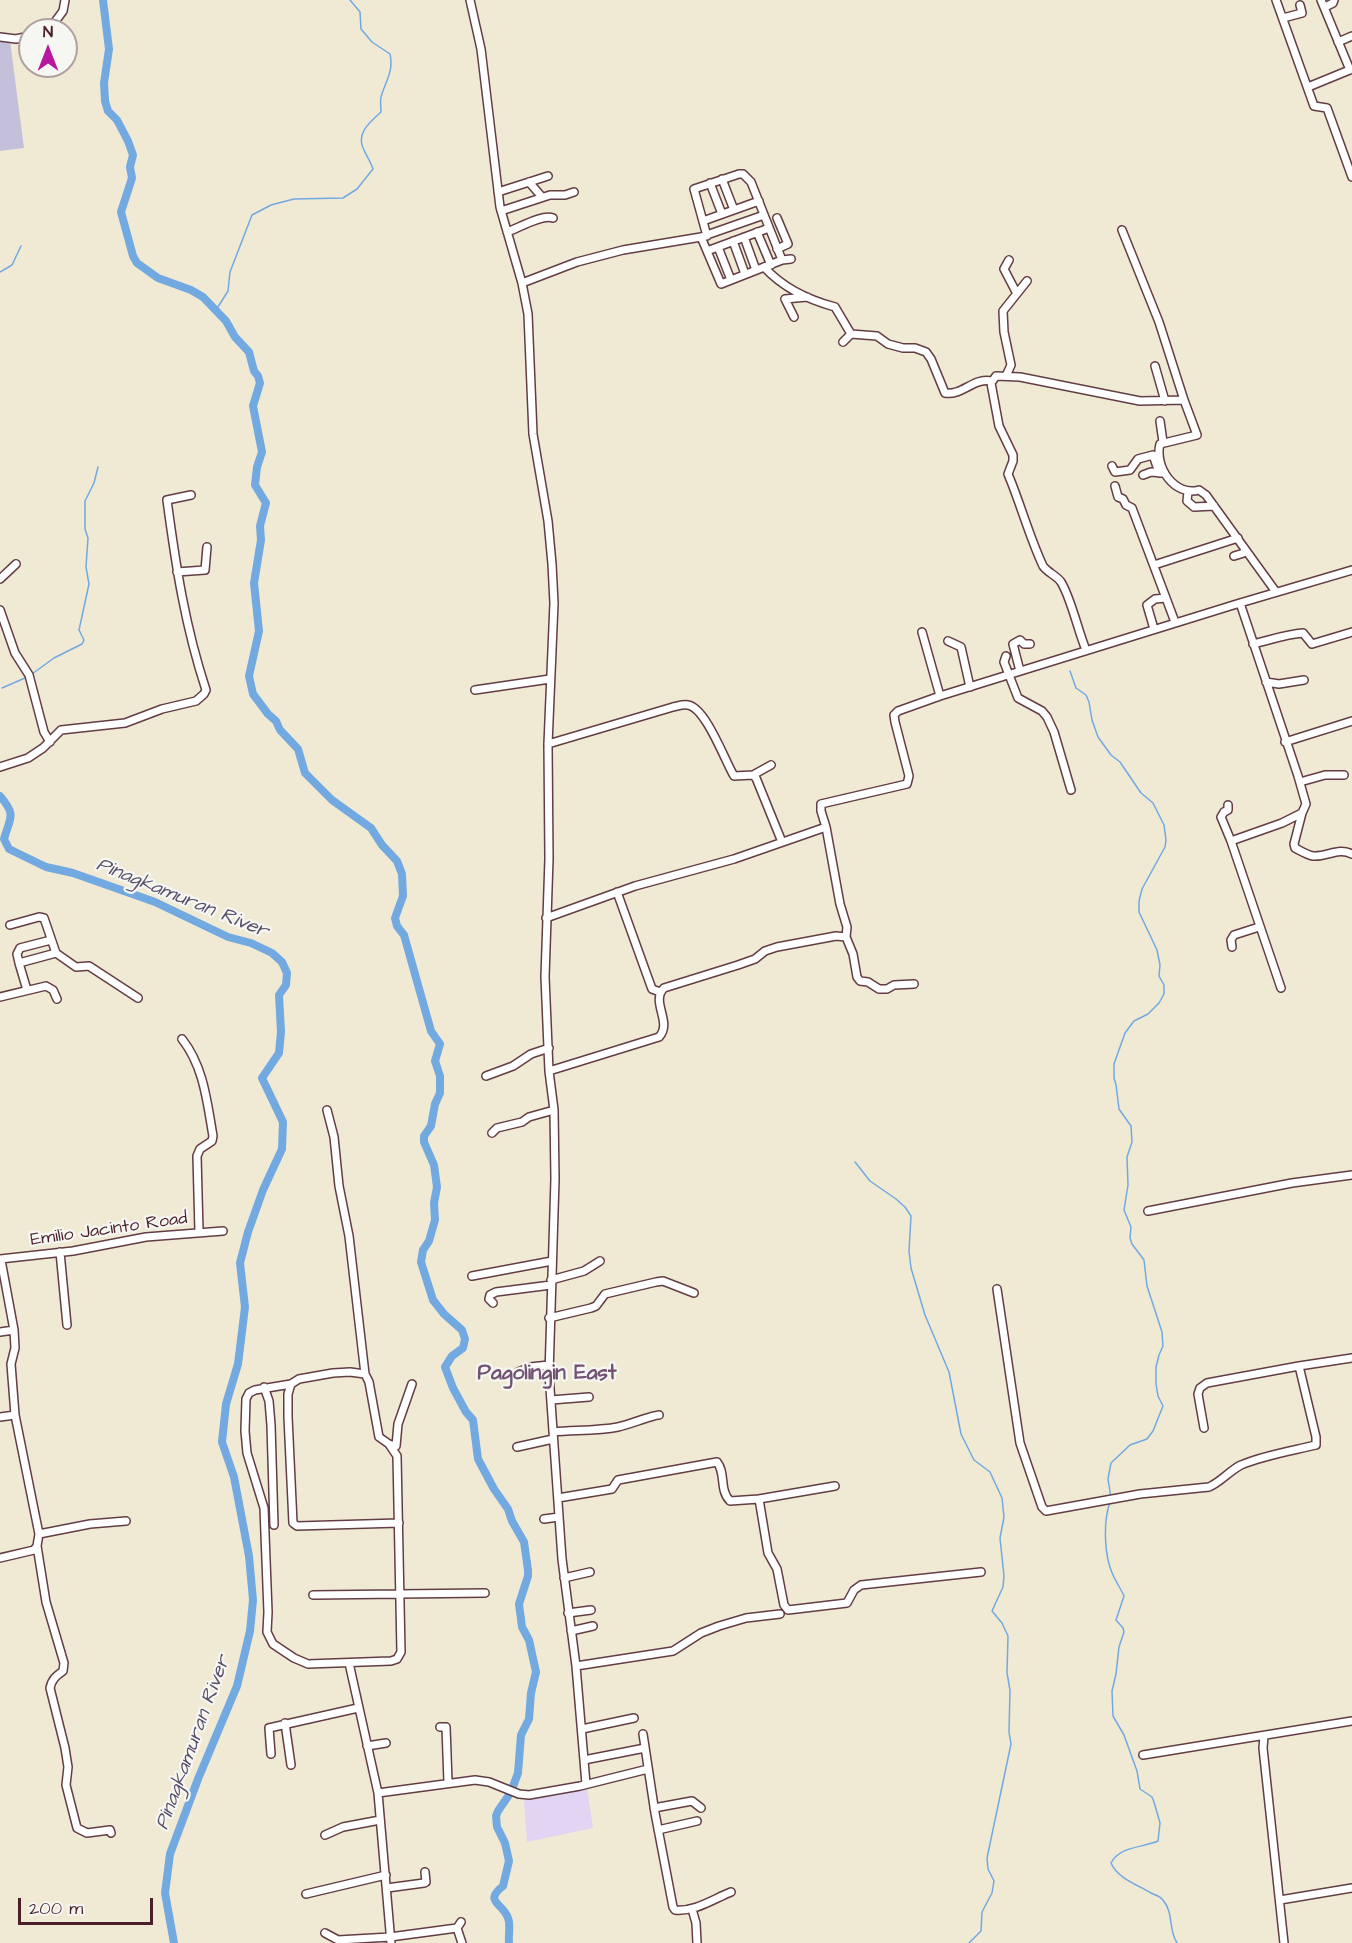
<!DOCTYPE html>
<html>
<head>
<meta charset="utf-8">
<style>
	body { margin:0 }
	#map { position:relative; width:1352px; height:1943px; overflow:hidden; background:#f0ead5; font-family:"Architects Daughter",sans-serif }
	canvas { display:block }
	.north { position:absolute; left:18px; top:18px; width:60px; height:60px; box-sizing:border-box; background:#f6f6f2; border:2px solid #b1a0a2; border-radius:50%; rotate:0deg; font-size:16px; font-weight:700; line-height:24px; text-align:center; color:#4a1f2b }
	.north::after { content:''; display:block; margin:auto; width:21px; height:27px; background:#b5179e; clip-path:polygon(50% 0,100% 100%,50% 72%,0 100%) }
	.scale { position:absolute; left:18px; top:1898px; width:135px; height:27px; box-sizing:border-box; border:3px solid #4a1f2b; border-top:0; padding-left:8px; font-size:18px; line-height:21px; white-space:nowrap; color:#4a1f2b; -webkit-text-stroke:4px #f6f6f2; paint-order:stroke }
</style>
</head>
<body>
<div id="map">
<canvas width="1352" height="1943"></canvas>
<div class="north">N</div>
<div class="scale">200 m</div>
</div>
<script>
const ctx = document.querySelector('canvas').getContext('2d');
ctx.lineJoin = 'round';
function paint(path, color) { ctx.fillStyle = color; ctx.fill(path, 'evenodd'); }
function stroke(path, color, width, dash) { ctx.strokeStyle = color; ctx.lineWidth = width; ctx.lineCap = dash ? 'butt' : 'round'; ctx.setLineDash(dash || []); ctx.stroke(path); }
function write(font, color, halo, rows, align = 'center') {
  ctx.font = font + ' "Architects Daughter",sans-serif'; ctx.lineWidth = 4.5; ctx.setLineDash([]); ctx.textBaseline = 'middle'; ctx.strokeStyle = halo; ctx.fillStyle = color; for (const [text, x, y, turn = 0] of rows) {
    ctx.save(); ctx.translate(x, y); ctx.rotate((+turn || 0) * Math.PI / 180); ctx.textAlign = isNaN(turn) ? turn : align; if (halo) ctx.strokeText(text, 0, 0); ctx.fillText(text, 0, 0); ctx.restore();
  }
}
const built = new Path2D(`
	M 587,1788 L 593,1828 L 527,1842 L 524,1800 Z`);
const industrial = new Path2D(`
	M 9,33 L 24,148 L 0,151 L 0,34 Z`);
const stream = new Path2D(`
	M 0,272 L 12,265 L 21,246
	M 216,310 L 228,291 L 230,272 L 252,215 L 271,205 L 294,199 L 343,198 L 357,189 L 373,169 C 371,162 367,157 364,150 C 355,134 370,122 381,112 C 381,107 380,103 381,97 C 385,82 394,72 390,54 L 372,42 L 361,29 L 360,12 L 350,0
	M 1070,671 L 1076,688 L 1086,695 L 1089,702 L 1092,720 L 1098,737 L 1111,755 L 1120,762 L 1141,793 L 1153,803 L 1164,825 L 1166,840 L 1165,847 L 1142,889 L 1139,901 L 1139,912 L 1157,950 L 1160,965 L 1159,976 L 1164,985 L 1164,994 L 1159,1003 L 1148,1014 L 1134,1021 L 1125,1033 L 1114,1064 L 1114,1078 L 1116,1085 L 1119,1109 L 1131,1126 L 1132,1142 L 1127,1157 L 1128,1185 L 1124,1210 L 1131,1227 L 1130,1238 L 1132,1244 L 1144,1260 L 1147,1286 L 1162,1332 L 1163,1346 L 1159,1355 L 1156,1367 L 1156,1384 L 1158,1396 L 1163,1406 L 1153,1431 L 1147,1439 L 1130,1445 L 1111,1463 L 1108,1479 L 1111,1498
	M 32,674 L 54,658 L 82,644 L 84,640 L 79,630 L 89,584 L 86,567 L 88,538 L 85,529 L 85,501 L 94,483 L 98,467
	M 2,688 L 25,678
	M 855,1162 L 870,1181 L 896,1199 L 905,1207 L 911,1216 L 909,1251 L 911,1268 L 925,1315 L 949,1372 L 961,1434 L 974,1460 L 990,1472 L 1002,1498 L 1004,1517 L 1000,1538 L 1004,1576 L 1003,1587 L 992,1611 L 1002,1623 L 1008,1636 L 1007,1673 L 1010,1690 L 1009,1732 L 1011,1744 L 987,1858 L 988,1869 L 994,1881 L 992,1893 L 982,1912 L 981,1931 L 969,1943
	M 1110,1502 C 1103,1522 1104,1556 1113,1575 C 1116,1582 1121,1589 1124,1596 L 1116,1620 L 1123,1628 L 1124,1632 L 1119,1647 L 1116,1674 L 1112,1691 L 1113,1716 L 1124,1735 L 1137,1771 L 1140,1789 L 1152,1797 L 1154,1802 L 1160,1823 L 1158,1841 C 1142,1848 1120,1846 1111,1863 C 1117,1878 1138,1885 1151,1893 C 1155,1895 1160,1896 1163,1900 C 1174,1913 1168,1929 1177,1943`);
const river = new Path2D(`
	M 103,0 L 109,49 L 104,83 L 105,101 L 108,111 L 117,120 L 128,141 L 133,155 L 130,167 L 132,178 L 121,212 L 133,256 L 137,263 L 158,278 L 191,290 L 203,297 L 226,321 L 235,337 L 249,352 L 254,371 L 258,376 L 260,383 L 253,406 L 262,452 L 257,467 L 255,485 L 266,503 L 260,526 L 261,540 L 254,583 L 259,631 L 249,676 L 253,694 L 268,714 L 276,721 L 280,730 L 298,749 L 305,773 L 332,800 L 371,828 L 382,845 L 397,861 L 402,874 L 403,896 L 395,918 L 397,926 L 404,935 L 431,1031 L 440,1044 L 435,1061 L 440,1076 L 440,1093 L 435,1104 L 431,1126 L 424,1136 L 424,1142 L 434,1165 L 437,1187 L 434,1203 L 435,1220 L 429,1241 L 423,1250 L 421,1262 L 433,1300 L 444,1314 L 462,1330 L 465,1339 L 463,1348 L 452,1356 L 445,1367 L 453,1388 L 466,1412 L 473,1420 L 478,1459 L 494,1489 L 508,1509 L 512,1521 L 524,1542 L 528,1570 L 528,1576 L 519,1604 L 522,1627 L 529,1640 L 536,1672 L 531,1693 L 529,1719 L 521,1735 L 518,1773 L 511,1792 L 498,1811 L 496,1816 L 497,1827 L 505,1843 L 509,1861 L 503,1886 C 483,1902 503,1903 508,1918 C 511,1925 508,1935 509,1943
	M 0,796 C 17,816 10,817 4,839 L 9,849 L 46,867 L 73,873 L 155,902 L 228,937 L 251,943 L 272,953 L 282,962 L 287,973 L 286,985 L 279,995 L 281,1032 L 279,1053 L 262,1078 L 283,1122 L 282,1149 L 263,1190 L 248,1232 L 240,1263 L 245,1307 L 238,1364 L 226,1404 L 222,1442 L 234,1477 L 249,1556 L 253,1600 L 250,1631 L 237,1686 L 198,1779 L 170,1854 L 165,1893 L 174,1943`);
const minor = new Path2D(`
	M 470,0 L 481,49 L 500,207 L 522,283 L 528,314 L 533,434 L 548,521 L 552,564 L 554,603 L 548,744 L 549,859 L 545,977 L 549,1071 L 554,1110 L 555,1179 L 549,1374 L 562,1559 L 576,1666 L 586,1784
	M 1276,0 L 1314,106 L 1327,108 L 1352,177
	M 1321,0 L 1350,70
	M 1325,7 L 1333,3 L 1334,0
	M 1283,18 L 1302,13 L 1300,5
	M 49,30 L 63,11 L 65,0
	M 0,37 L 16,39 L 30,36
	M 1338,42 L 1352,36
	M 1308,87 L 1352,69
	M 722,179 L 734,210
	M 529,182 L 542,197
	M 710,183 L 722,214
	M 498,192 L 548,176
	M 501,211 L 550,195 L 565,195 L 574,192
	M 703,221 L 759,201
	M 1122,230 L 1159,322 L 1184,400
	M 507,232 C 519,228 542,214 553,218
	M 757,232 L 771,265
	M 707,236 L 694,189 L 739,174 L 743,174 L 751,182 L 782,260
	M 701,237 L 721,284 L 782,260 L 791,259
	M 744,237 L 756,270
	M 733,241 L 745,274
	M 718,247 L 731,280
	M 777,249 L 788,244 L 777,218
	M 707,251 L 769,228
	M 1009,260 L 1004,269 L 1016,292
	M 764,267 C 783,288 809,300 835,307 L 851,334 L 843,342
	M 522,283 L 577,262 L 623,250 L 701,237 L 764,215
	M 794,317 L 785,299 L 807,297
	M 851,334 L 877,336 L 888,344 L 903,348 L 915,348 L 926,352 L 931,359 L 945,393 C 962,396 974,377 992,381
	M 1155,366 L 1165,401
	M 1006,376 L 1011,365 L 1004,332 L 1003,311 L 1027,281
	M 1160,421 L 1163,442
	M 1112,466 L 1115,472 L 1130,470 L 1138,459 L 1153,455 L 1159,473
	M 1143,475 L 1151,472 L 1163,473
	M 1115,486 L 1118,497 L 1123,499 L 1126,505 L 1132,508 L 1175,622
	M 1188,492 L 1187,501 L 1194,507 L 1214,506
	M 1234,556 L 1247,552
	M 1154,565 L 1238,538
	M 177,572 L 205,570 L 207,547
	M 0,579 L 16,564
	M 0,610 L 15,653 L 29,675 L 44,732 L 50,742
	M 1154,629 L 1147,605 L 1155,599 L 1166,598
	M 922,632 L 940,696
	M 948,641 L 961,647 L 970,687
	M 1253,644 C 1270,640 1287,634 1303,633 L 1312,644 L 1352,632
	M 1086,650 C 1078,631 1071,598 1061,582 C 1056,575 1048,573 1043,566 C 1029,536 1021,505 1008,474 L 1013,461 L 1013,455 L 999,426 L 991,383 L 996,376 L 1020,377 L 1140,401 L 1184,400 L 1197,435 L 1160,444 C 1154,467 1175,497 1199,490 L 1206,495 L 1276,592
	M 1006,656 L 1004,662 L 1018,698 L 1042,711 L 1047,717 L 1054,732 L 1071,790
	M 1020,671 L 1013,644 L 1020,640 L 1024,644 L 1030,644
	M 1266,682 L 1279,684 L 1304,680
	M 475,690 L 550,679
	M 1285,742 L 1352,721
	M 548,744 L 673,707 C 678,706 683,704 688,705 C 706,708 725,761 734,776 L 753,775 L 756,778 L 782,842
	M 0,767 L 28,758 L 43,748 L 61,730 L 125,723 L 162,709 L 196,701 L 204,694 L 206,690 C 185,626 176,567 167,500 L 191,495
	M 753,775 L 771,765
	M 1300,782 L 1325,775 L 1344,775
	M 1228,805 L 1228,810 L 1224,812 L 1221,817 L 1231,841
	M 1302,813 L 1294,844 L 1295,848 C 1301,851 1307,855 1313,856 C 1328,857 1338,847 1352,854
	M 617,892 L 652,989 L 660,992
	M 546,918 L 635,886 L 734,859 L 826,827 L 821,811 L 821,804 L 907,784 L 909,776 L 895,722 L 894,715 L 898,711 L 940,696 L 1240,603
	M 10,925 L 39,917 L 44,918 L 56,953 L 19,963 L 27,990
	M 846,937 L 853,954 L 857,977 L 860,981 L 868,982 L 879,989 L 887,989 L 894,985 L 914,984
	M 1232,947 L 1231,940 L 1234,935 L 1259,927
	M 56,953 L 76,967 L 89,966 L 138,998
	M 19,963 L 17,954 L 20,948 L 51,940
	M 1281,988 L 1231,841 L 1282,823 L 1302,813 L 1306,804 L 1298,776 L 1240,603 L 1352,570
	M 0,997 L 46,986 L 53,990 L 57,999
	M 182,1039 C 204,1067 207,1102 213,1136 L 212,1141 L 200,1149 L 197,1156 L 199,1232
	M 549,1071 L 659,1037 C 673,1022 650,1002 664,988 L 738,965 L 755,959 L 765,951 L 777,947 L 836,936 L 846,937 L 847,927 L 840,904 L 826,827
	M 486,1076 L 513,1066 L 531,1054 L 549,1048
	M 327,1110 L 334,1137 L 339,1186 L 349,1236 L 365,1374 L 369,1382 L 379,1437 L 389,1444 L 397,1456 L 401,1652 L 397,1659 L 391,1661 L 308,1664 L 294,1658 L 273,1644 L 267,1632 L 268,1612 L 264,1508 L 247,1453 L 245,1431 L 246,1399 L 249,1393 L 255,1390 L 291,1384 L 299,1379 L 333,1373 L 350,1372 L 365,1374
	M 492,1133 L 497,1128 L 522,1122 L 529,1117 L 554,1110
	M 1148,1211 L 1292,1183 L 1352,1175
	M 60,1252 L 67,1325
	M 0,1259 L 73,1251 L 146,1237 L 223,1231
	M 472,1276 L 552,1261
	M 551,1280 L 584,1271 L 600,1261
	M 997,1289 L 1020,1443 L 1042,1507 L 1046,1511 L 1140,1494 L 1209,1487 C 1221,1482 1229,1471 1241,1465 C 1265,1455 1291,1451 1316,1445 L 1316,1437 L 1299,1366 L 1352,1358
	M 493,1303 L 489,1299 L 490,1295 L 496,1292 L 551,1285
	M 549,1318 L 591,1308 L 596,1306 L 605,1294 L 656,1282 L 663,1281 L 694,1293
	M 0,1332 L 14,1330
	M 518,1372 L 530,1367 L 549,1365
	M 291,1384 L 288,1394 L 288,1417 L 293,1523 L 297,1526 L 399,1523
	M 264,1387 L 269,1401 L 271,1425 L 274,1525
	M 551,1400 L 589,1397
	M 0,1417 L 15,1415
	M 1204,1428 L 1198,1394 L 1200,1388 L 1207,1383 L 1299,1366
	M 553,1432 C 575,1430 597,1431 618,1427 C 628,1425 653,1415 659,1415
	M 389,1444 L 396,1446 L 398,1424 L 412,1384
	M 517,1447 L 553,1439
	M 558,1498 L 612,1489 L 618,1480 L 717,1462 C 726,1473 719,1490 730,1501 L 759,1499 L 768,1553 L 777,1569 L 784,1605 L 788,1610 L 847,1603 L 854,1590 L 861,1585 L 981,1572
	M 759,1499 L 835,1486
	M 544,1519 L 559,1517
	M 39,1534 L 90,1524 L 126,1521
	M 37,1546 L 46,1602 L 64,1663 L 63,1671 C 56,1676 52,1679 50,1688 L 65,1748 L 68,1767 L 66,1785 L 77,1828 L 87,1833 L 110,1830 L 111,1833
	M 0,1558 L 34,1550 L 37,1546 L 39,1534 L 15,1415 L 11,1364 L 15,1348 L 14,1330 L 1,1260
	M 564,1578 L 590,1572
	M 313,1595 L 485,1593
	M 568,1613 L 591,1610
	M 571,1631 L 593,1626
	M 349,1663 L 378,1793 L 391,1943
	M 576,1666 L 673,1651 L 701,1633 L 719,1626 L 746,1618 L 780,1614
	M 285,1723 L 291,1765
	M 440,1727 L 446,1727 L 448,1782
	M 582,1729 L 634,1718
	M 643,1734 L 655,1813 L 673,1907 L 675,1910 C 695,1912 713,1899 731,1892
	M 1264,1736 L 1263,1748 L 1284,1943
	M 367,1746 L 386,1743
	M 271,1754 L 269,1728 L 358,1708
	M 1143,1755 L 1352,1721
	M 584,1760 L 645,1748
	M 378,1793 L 475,1780 L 489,1782 L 519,1794 L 529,1795 L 580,1786 L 648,1769
	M 654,1808 L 692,1801 L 701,1808
	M 658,1830 L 697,1821
	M 325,1835 L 343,1827 L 380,1820
	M 387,1888 L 424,1883 L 426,1882 L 425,1872
	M 306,1894 L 386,1875
	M 1280,1900 L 1352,1888
	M 692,1909 L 696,1923 L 697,1943
	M 457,1928 L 462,1943
	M 325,1933 L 338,1940 L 390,1937 L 457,1928 L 461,1922`);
const streetNames = [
	["Emilio Jacinto Road",109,1230,-8]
];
const waterNames = [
	["Pinagkamuran River",182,899,22],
	["Pinagkamuran River",194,1743,-70]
];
const quarterNames = [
	["Pagolingin East",547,1375]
];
paint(built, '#e2d4f3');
paint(industrial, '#c5c0da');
stroke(stream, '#72a9e0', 1.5);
stroke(river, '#72a9e0', 8);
stroke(minor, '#633d44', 10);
stroke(minor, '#fff', 7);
write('18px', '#4a1f2b', '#f6f6f2', streetNames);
write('italic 20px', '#584f6a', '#f6f6f2', waterNames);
write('bold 21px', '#725273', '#f6f6f2', quarterNames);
</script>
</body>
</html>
